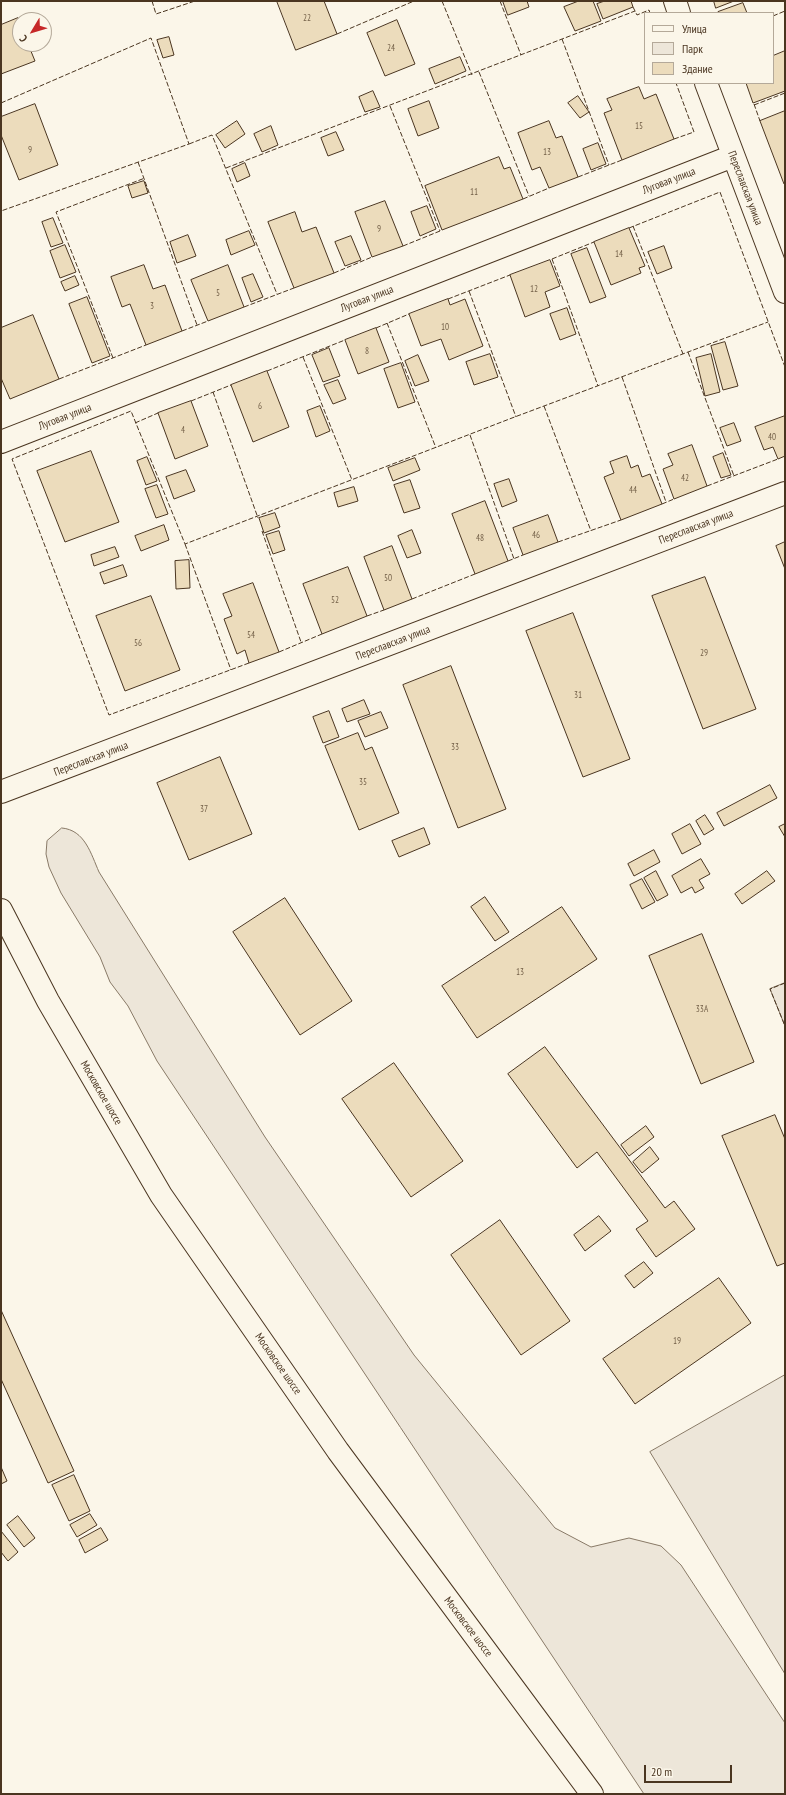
<!DOCTYPE html>
<html>
<head>
<meta charset="utf-8">
<style>
	body { margin:0 }
	#map { position:relative; width:786px; height:1795px; overflow:hidden; background:#fbf6e9; font-family:"PT Sans Narrow",sans-serif }
	canvas { display:block }
	.frame { position:absolute; inset:0; border:2px solid #4a3520; pointer-events:none }
	.legend { position:absolute; left:644px; top:12px; width:130px; height:72px; box-sizing:border-box; background:#fbf6e9; border:1px solid #b4a999; margin:0; padding:5px 7px; list-style:none; font-size:12px; color:#4a3520 }
	.legend li { display:flex; align-items:center; gap:8px; height:20px }
	.legend b { width:20px; border:1px solid #b4a999 }
	.north { position:absolute; left:12px; top:12px; width:40px; height:40px; box-sizing:border-box; background:#fbf6e9; border:1px solid #b4a999; border-radius:50%; rotate:232deg; font-size:11px; font-weight:700; line-height:16px; text-align:center; color:#4a3520 }
	.north::after { content:''; display:block; margin:auto; width:14px; height:18px; background:#c62828; clip-path:polygon(50% 0,100% 100%,50% 72%,0 100%) }
	.scale { position:absolute; left:644px; top:1765px; width:88px; height:18px; box-sizing:border-box; border:2px solid #4a3520; border-top:0; padding-left:5px; font-size:12px; line-height:14px; white-space:nowrap; color:#4a3520; -webkit-text-stroke:3px #fbf6e9; paint-order:stroke }
</style>
</head>
<body>
<div id="map">
<canvas width="786" height="1795"></canvas>
<div class="frame"></div>
<ul class="legend">
<li><b style="height:5px;background:#fbf6e9"></b>Улица</li>
<li><b style="height:11px;background:#ede6d9"></b>Парк</li>
<li><b style="height:11px;background:#ecdcbc"></b>Здание</li>
</ul>
<div class="north">С</div>
<div class="scale">20 m</div>
</div>
<script>
const ctx = document.querySelector('canvas').getContext('2d');
ctx.lineJoin = 'round';
function paint(path, color) { ctx.fillStyle = color; ctx.fill(path, 'evenodd'); }
function stroke(path, color, width, dash) { ctx.strokeStyle = color; ctx.lineWidth = width; ctx.lineCap = dash ? 'butt' : 'round'; ctx.setLineDash(dash || []); ctx.stroke(path); }
function write(font, color, halo, rows, align = 'center') {
  ctx.font = font + ' "PT Sans Narrow",sans-serif'; ctx.lineWidth = 3; ctx.setLineDash([]); ctx.textBaseline = 'middle'; ctx.strokeStyle = halo; ctx.fillStyle = color; for (const [text, x, y, turn = 0] of rows) {
    ctx.save(); ctx.translate(x, y); ctx.rotate((+turn || 0) * Math.PI / 180); ctx.textAlign = isNaN(turn) ? turn : align; if (halo) ctx.strokeText(text, 0, 0); ctx.fillText(text, 0, 0); ctx.restore();
  }
}
const green = new Path2D(`
	M 62,828 C 85,830 91,854 99,872 L 265,1137 L 414,1355 L 555,1528 L 591,1547 L 629,1538 L 661,1546 L 681,1565 L 785,1723 L 785,1794 L 644,1794 L 157,1061 L 128,1006 L 110,982 L 100,957 L 61,893 L 49,867 L 46,854 L 47,841 Z
	M 785,983 L 785,1026 L 770,989 Z
	M 785,1375 L 785,1674 L 650,1452 Z`);
const building = new Path2D(`
	M 277,1 L 324,1 L 337,34 L 296,50 Z
	M 503,1 L 527,1 L 529,7 L 508,15 Z
	M 579,1 L 593,1 L 601,21 L 575,31 L 564,7 Z
	M 605,1 L 631,1 L 633,7 L 603,19 L 597,4 Z
	M 714,1 L 734,1 L 716,8 Z
	M 743,3 L 747,13 L 718,13 L 718,12 Z
	M 18,18 L 20,24 L 20,44 L 28,44 L 35,61 L 1,74 L 1,25 Z
	M 397,20 L 415,64 L 385,76 L 367,33 Z
	M 169,37 L 174,55 L 163,58 L 157,40 Z
	M 785,51 L 785,91 L 753,103 L 746,83 L 773,83 L 773,56 Z
	M 460,57 L 466,71 L 435,84 L 429,69 Z
	M 639,87 L 644,99 L 656,94 L 674,139 L 622,160 L 604,113 L 612,110 L 607,99 Z
	M 373,91 L 380,107 L 365,112 L 359,97 Z
	M 578,96 L 589,112 L 580,118 L 568,103 Z
	M 429,101 L 439,128 L 418,136 L 408,109 Z
	M 35,104 L 58,165 L 19,180 L 1,135 L 1,117 Z
	M 785,111 L 785,184 L 784,184 L 760,121 Z
	M 237,121 L 245,134 L 225,148 L 216,135 Z
	M 549,121 L 556,138 L 562,136 L 578,177 L 549,188 L 540,167 L 532,170 L 518,133 Z
	M 271,126 L 278,145 L 262,152 L 254,134 Z
	M 336,132 L 344,150 L 328,156 L 321,138 Z
	M 598,143 L 606,164 L 591,170 L 583,149 Z
	M 499,157 L 504,169 L 510,167 L 523,199 L 442,230 L 425,186 Z
	M 245,163 L 250,176 L 237,182 L 232,169 Z
	M 144,181 L 148,193 L 132,198 L 128,186 Z
	M 385,201 L 403,246 L 372,257 L 355,212 Z
	M 427,206 L 436,229 L 420,236 L 411,212 Z
	M 295,212 L 302,232 L 316,227 L 334,273 L 294,288 L 268,222 Z
	M 53,218 L 63,243 L 51,247 L 42,222 Z
	M 629,228 L 645,266 L 639,268 L 641,273 L 611,285 L 594,242 Z
	M 249,231 L 255,245 L 231,255 L 226,240 Z
	M 188,235 L 196,256 L 177,263 L 170,242 Z
	M 351,236 L 361,260 L 345,266 L 335,242 Z
	M 65,245 L 76,272 L 60,278 L 50,251 Z
	M 664,246 L 672,268 L 657,274 L 648,252 Z
	M 587,248 L 606,297 L 590,303 L 571,254 Z
	M 550,260 L 560,286 L 545,292 L 550,307 L 525,317 L 510,275 Z
	M 144,265 L 153,289 L 165,285 L 182,331 L 146,345 L 130,304 L 122,307 L 111,277 Z
	M 228,265 L 244,307 L 208,321 L 191,280 Z
	M 253,274 L 263,297 L 251,302 L 242,278 Z
	M 75,276 L 79,285 L 65,291 L 61,282 Z
	M 87,297 L 110,356 L 92,363 L 69,304 Z
	M 448,299 L 450,305 L 465,299 L 483,346 L 449,360 L 441,339 L 421,346 L 409,314 Z
	M 567,308 L 576,334 L 560,340 L 550,314 Z
	M 33,315 L 59,379 L 10,399 L 1,378 L 1,328 Z
	M 376,328 L 389,362 L 358,374 L 345,340 Z
	M 725,342 L 738,386 L 723,390 L 711,346 Z
	M 329,348 L 340,376 L 323,382 L 312,355 Z
	M 490,354 L 498,377 L 474,385 L 466,362 Z
	M 711,354 L 720,392 L 705,396 L 696,358 Z
	M 418,355 L 429,381 L 415,386 L 405,361 Z
	M 401,363 L 415,402 L 398,408 L 384,369 Z
	M 267,371 L 289,427 L 253,442 L 231,385 Z
	M 338,380 L 346,399 L 333,404 L 324,385 Z
	M 191,401 L 208,446 L 175,459 L 158,413 Z
	M 320,406 L 330,431 L 316,437 L 307,411 Z
	M 785,416 L 785,456 L 778,459 L 773,447 L 764,450 L 755,427 Z
	M 734,423 L 741,441 L 727,446 L 720,428 Z
	M 692,445 L 707,486 L 674,499 L 663,469 L 673,465 L 668,454 Z
	M 91,451 L 119,522 L 65,542 L 37,471 Z
	M 723,453 L 731,475 L 721,478 L 713,457 Z
	M 627,456 L 631,468 L 638,465 L 642,477 L 650,474 L 662,504 L 621,520 L 604,477 L 614,473 L 610,462 Z
	M 147,457 L 157,481 L 146,485 L 137,461 Z
	M 415,458 L 420,470 L 393,481 L 388,468 Z
	M 186,470 L 195,491 L 174,499 L 166,477 Z
	M 509,479 L 517,501 L 502,507 L 494,484 Z
	M 410,480 L 420,508 L 404,513 L 394,485 Z
	M 157,485 L 168,514 L 156,518 L 145,489 Z
	M 354,487 L 358,501 L 338,507 L 334,493 Z
	M 485,501 L 508,561 L 475,574 L 452,514 Z
	M 275,513 L 280,527 L 264,533 L 259,518 Z
	M 548,515 L 558,542 L 523,555 L 513,528 Z
	M 164,525 L 169,540 L 141,551 L 135,536 Z
	M 412,530 L 421,553 L 407,558 L 398,536 Z
	M 279,531 L 285,550 L 273,554 L 266,535 Z
	M 785,542 L 785,569 L 776,546 Z
	M 392,546 L 412,599 L 384,610 L 364,557 Z
	M 115,547 L 119,557 L 94,566 L 91,555 Z
	M 189,560 L 190,588 L 176,589 L 175,561 Z
	M 123,565 L 127,576 L 104,584 L 100,573 Z
	M 348,567 L 367,616 L 322,634 L 303,584 Z
	M 705,577 L 756,709 L 703,729 L 652,596 Z
	M 253,583 L 279,652 L 249,663 L 245,650 L 237,654 L 224,619 L 232,616 L 223,594 Z
	M 151,596 L 180,670 L 125,691 L 96,616 Z
	M 573,613 L 630,759 L 583,777 L 526,631 Z
	M 451,666 L 506,809 L 458,828 L 403,685 Z
	M 364,700 L 370,714 L 347,722 L 342,709 Z
	M 329,711 L 339,737 L 323,743 L 313,717 Z
	M 381,712 L 388,728 L 365,737 L 358,721 Z
	M 358,733 L 365,750 L 372,747 L 399,813 L 359,830 L 325,746 Z
	M 220,757 L 252,834 L 189,860 L 157,783 Z
	M 770,785 L 777,798 L 724,826 L 717,813 Z
	M 705,815 L 714,829 L 704,835 L 696,821 Z
	M 690,824 L 701,844 L 682,854 L 672,834 Z
	M 785,824 L 785,837 L 779,827 Z
	M 424,828 L 430,844 L 399,857 L 392,841 Z
	M 654,850 L 660,862 L 634,876 L 628,864 Z
	M 701,859 L 710,874 L 699,880 L 704,888 L 695,893 L 692,887 L 681,893 L 672,876 Z
	M 656,871 L 668,895 L 657,901 L 644,878 Z
	M 767,871 L 775,881 L 742,904 L 735,894 Z
	M 642,879 L 655,902 L 642,909 L 630,885 Z
	M 485,897 L 509,932 L 495,941 L 471,907 Z
	M 285,898 L 352,1001 L 300,1035 L 233,932 Z
	M 562,907 L 597,959 L 477,1038 L 442,986 Z
	M 702,934 L 754,1062 L 701,1084 L 649,956 Z
	M 545,1047 L 665,1208 L 674,1201 L 695,1229 L 656,1257 L 636,1229 L 648,1221 L 597,1152 L 577,1168 L 508,1074 Z
	M 394,1063 L 463,1161 L 411,1197 L 342,1099 Z
	M 775,1115 L 785,1139 L 785,1263 L 777,1266 L 722,1136 Z
	M 646,1126 L 654,1137 L 629,1156 L 621,1145 Z
	M 650,1147 L 659,1159 L 642,1173 L 633,1162 Z
	M 599,1216 L 611,1231 L 585,1251 L 574,1235 Z
	M 500,1220 L 570,1321 L 521,1355 L 451,1255 Z
	M 644,1262 L 653,1273 L 634,1288 L 625,1276 Z
	M 719,1278 L 751,1323 L 635,1404 L 603,1359 Z
	M 1,1310 L 74,1471 L 48,1483 L 1,1379 Z
	M 1,1467 L 7,1481 L 1,1484 Z
	M 74,1475 L 90,1511 L 69,1521 L 52,1485 Z
	M 90,1514 L 97,1525 L 77,1537 L 70,1525 Z
	M 18,1516 L 35,1538 L 24,1547 L 7,1525 Z
	M 101,1528 L 108,1540 L 85,1553 L 79,1540 Z
	M 1,1531 L 18,1552 L 8,1561 L 1,1552 Z`);
const minor = new Path2D(`
	M 675,1 L 679,13
	M 706,83 L 785,292
	M 1,442 L 733,156
	M 1,792 L 785,493
	M 1,910 L 48,1001 L 161,1195 L 338,1451 L 592,1794`);
const fence = new Path2D(`
	M 152,1 L 156,14 L 195,1
	M 442,1 L 472,75
	M 500,1 L 521,55
	M 633,7 L 637,15 L 649,10 L 650,13
	M 773,16 L 785,11
	M 337,34 L 414,1
	M 562,39 L 609,165
	M 479,72 L 529,196
	M 1,103 L 151,38 L 189,144 L 1,211
	M 754,104 L 760,121
	M 754,105 L 785,93
	M 390,106 L 440,231
	M 674,139 L 694,132 L 676,83
	M 189,144 L 212,135 L 277,294
	M 138,162 L 197,325
	M 226,168 L 635,11
	M 578,177 L 622,160
	M 523,199 L 549,188
	M 633,226 L 683,354
	M 629,228 L 720,192 L 785,367
	M 403,246 L 440,231
	M 552,259 L 598,386
	M 552,259 L 594,242
	M 334,273 L 372,257
	M 469,291 L 516,417
	M 448,299 L 510,275
	M 244,307 L 294,288
	M 387,323 L 436,448
	M 376,328 L 409,314
	M 182,331 L 208,321
	M 688,352 L 734,476
	M 303,357 L 352,480
	M 113,358 L 56,212 L 145,178
	M 267,371 L 345,340
	M 622,377 L 666,502
	M 59,379 L 146,345
	M 213,392 L 258,518
	M 191,401 L 231,385
	M 544,406 L 591,531
	M 135,423 L 158,413
	M 470,435 L 514,559
	M 707,486 L 778,459
	M 662,504 L 674,499
	M 262,531 L 301,642
	M 558,542 L 621,520
	M 185,544 L 231,670
	M 508,561 L 523,555
	M 412,599 L 475,574
	M 367,616 L 384,610
	M 279,652 L 322,634
	M 249,663 L 109,715 L 12,459 L 131,411 L 185,544 L 512,418 L 768,322
	M 785,983 L 770,989 L 785,1026`);
const numberNames = [
	["22",307,18],
	["24",391,48],
	["15",639,126],
	["9",30,150],
	["13",547,152],
	["11",474,192],
	["9",379,229],
	["14",619,254],
	["12",534,289],
	["5",218,293],
	["3",152,306],
	["10",445,327],
	["8",367,351],
	["6",260,406],
	["4",183,430],
	["40",772,437],
	["42",685,478],
	["44",633,490],
	["46",536,535],
	["48",480,538],
	["50",388,578],
	["52",335,600],
	["54",251,635],
	["56",138,643],
	["29",704,653],
	["31",578,695],
	["33",455,747],
	["35",363,782],
	["37",204,809],
	["13",520,972],
	["33А",702,1009],
	["19",677,1341]
];
const streetNames = [
	["Луговая улица",669,181,-21],
	["Переславская улица",745,188,69],
	["Луговая улица",367,299,-21],
	["Луговая улица",65,417,-21],
	["Переславская улица",696,527,-21],
	["Переславская улица",393,643,-21],
	["Переславская улица",91,759,-21],
	["Московское шоссе",101,1093,60],
	["Московское шоссе",278,1364,55],
	["Московское шоссе",468,1627,53]
];
paint(green, '#ede6d9');
stroke(green, '#887966', 1);
paint(building, '#ecdcbc');
stroke(building, '#4a3520', 1);
stroke(minor, '#4a3520', 24);
stroke(minor, '#fbf6e9', 22);
stroke(fence, '#4a3520', 1, [5, 2]);
write('9px', '#725f47', null, numberNames);
write('11px', '#4a3520', '#fbf6e9', streetNames);
</script>
</body>
</html>
